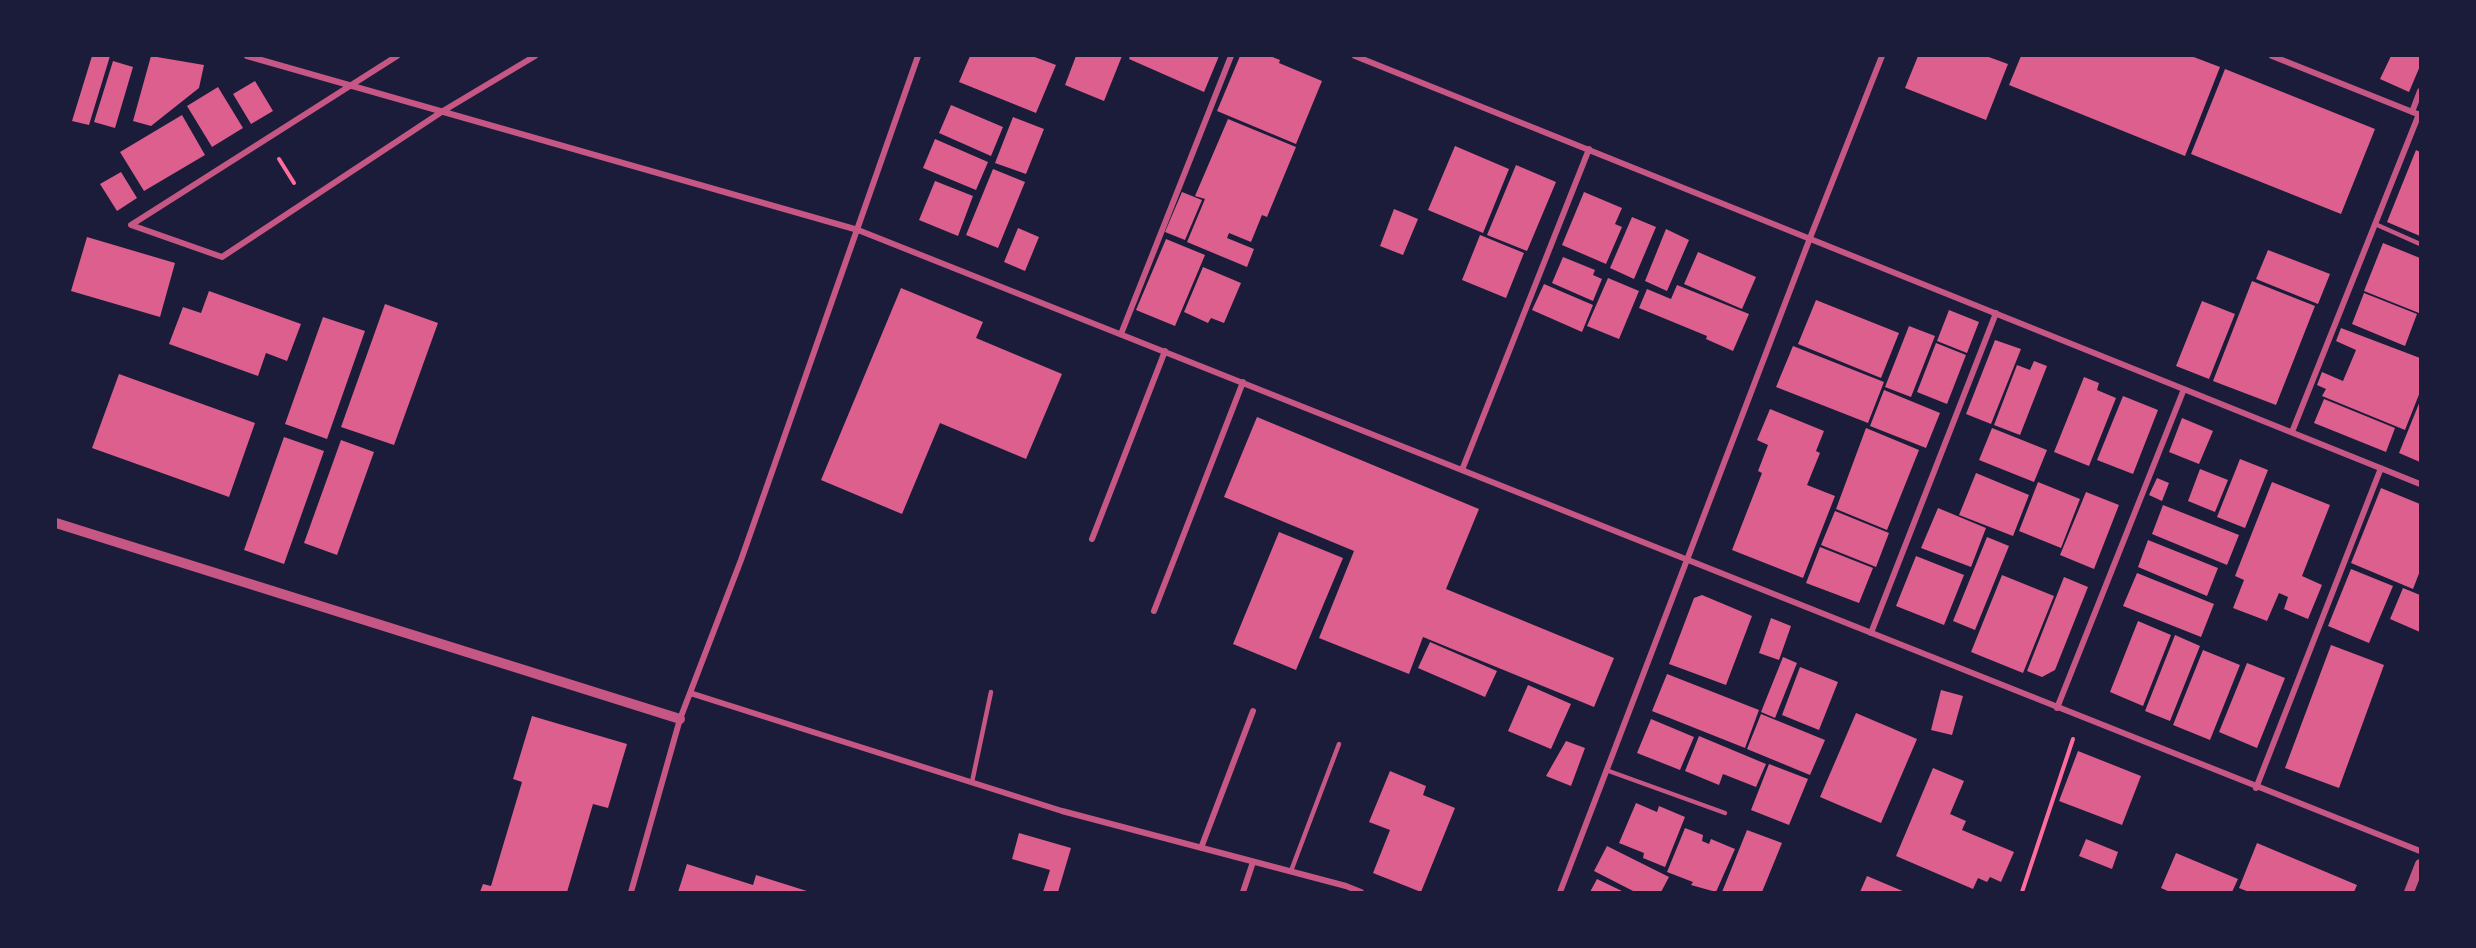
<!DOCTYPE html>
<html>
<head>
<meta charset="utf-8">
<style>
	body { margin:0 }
	#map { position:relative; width:2476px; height:948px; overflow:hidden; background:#1b1b3a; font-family:"Public Sans",sans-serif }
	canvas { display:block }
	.frame { position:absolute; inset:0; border:57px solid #1b1b3a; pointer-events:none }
</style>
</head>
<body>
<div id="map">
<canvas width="2476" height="948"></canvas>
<div class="frame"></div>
</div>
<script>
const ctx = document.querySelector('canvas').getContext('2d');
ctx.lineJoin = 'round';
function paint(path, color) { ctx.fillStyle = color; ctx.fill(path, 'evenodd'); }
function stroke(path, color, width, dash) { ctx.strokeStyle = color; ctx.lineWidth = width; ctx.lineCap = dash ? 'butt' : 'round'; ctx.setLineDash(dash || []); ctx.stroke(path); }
const building = new Path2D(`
	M 92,56 L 110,56 L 89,125 L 72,121 Z
	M 151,56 L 204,65 L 199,88 L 151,126 L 133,121 Z
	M 970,56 L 1032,56 L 1056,65 L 1036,113 L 959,82 Z
	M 1076,56 L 1122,56 L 1104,101 L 1065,85 Z
	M 1130,56 L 1219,56 L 1204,92 L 1129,59 Z
	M 1240,56 L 1270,56 L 1280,60 L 1279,63 L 1322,81 L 1296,144 L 1217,111 Z
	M 1918,56 L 1986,56 L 2008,64 L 1986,120 L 1905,88 Z
	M 2021,56 L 2191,56 L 2220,67 L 2185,156 L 2009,85 Z
	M 2391,56 L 2420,56 L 2420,66 L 2409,92 L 2380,79 Z
	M 113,61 L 133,67 L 115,128 L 94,122 Z
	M 2225,69 L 2375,129 L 2341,214 L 2191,154 Z
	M 255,81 L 273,111 L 251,124 L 233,94 Z
	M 218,87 L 243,128 L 212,147 L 187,106 Z
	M 951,105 L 1003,127 L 991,156 L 939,133 Z
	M 182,115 L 205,155 L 144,191 L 120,152 Z
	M 1013,117 L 1044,129 L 1026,174 L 995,163 Z
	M 1228,119 L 1296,147 L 1267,217 L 1262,215 L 1251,242 L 1229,233 L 1227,238 L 1254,249 L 1247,267 L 1187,242 L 1205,199 L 1195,196 Z
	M 935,139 L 988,162 L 976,190 L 923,168 Z
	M 1455,146 L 1509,169 L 1483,233 L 1428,210 Z
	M 2416,150 L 2420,152 L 2420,236 L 2387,222 Z
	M 1516,165 L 1556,182 L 1527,251 L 1487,235 Z
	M 993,169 L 1025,182 L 998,248 L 966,235 Z
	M 121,172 L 137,198 L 117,211 L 100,184 Z
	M 935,181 L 973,196 L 958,236 L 919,220 Z
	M 1182,192 L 1202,200 L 1185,240 L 1165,232 Z
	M 1584,192 L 1622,208 L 1615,224 L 1622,227 L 1606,264 L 1562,245 Z
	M 1394,209 L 1418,219 L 1403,255 L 1380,246 Z
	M 1632,217 L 1656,227 L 1634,279 L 1610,268 Z
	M 1018,228 L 1039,237 L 1025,271 L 1004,262 Z
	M 1666,229 L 1689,240 L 1667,291 L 1645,281 Z
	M 1480,235 L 1524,253 L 1506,298 L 1462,280 Z
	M 87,237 L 175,263 L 160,317 L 71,291 Z
	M 1166,239 L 1205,255 L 1175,326 L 1136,310 Z
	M 2383,243 L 2420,258 L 2419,313 L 2364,291 Z
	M 2268,250 L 2330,274 L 2318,304 L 2256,279 Z
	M 1698,252 L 1756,277 L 1742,309 L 1684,284 Z
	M 1563,257 L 1595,270 L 1593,275 L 1602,279 L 1593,301 L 1552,283 Z
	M 1203,267 L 1241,283 L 1224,323 L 1211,318 L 1208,323 L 1184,312 Z
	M 1608,278 L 1639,291 L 1619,339 L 1587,326 Z
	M 2252,281 L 2315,306 L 2276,405 L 2213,381 Z
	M 1544,284 L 1593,305 L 1582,332 L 1532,310 Z
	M 1677,285 L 1749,314 L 1733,351 L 1706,339 L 1707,336 L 1639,308 L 1647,289 L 1671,299 Z
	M 901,288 L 983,322 L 976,338 L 1062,374 L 1026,459 L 940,423 L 902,514 L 821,480 Z
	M 209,291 L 301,324 L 287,361 L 266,353 L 258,376 L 169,344 L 183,307 L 201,313 Z
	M 2364,293 L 2417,314 L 2405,346 L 2352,324 Z
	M 1816,300 L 1899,333 L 1881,378 L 1798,344 Z
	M 2202,301 L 2235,314 L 2209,379 L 2176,366 Z
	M 385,304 L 438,323 L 394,445 L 341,427 Z
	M 1949,310 L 1979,322 L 1967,353 L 1937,341 Z
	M 323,317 L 365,331 L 327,439 L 285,424 Z
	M 1909,326 L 1935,336 L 1911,397 L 1885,387 Z
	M 2341,328 L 2420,358 L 2420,392 L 2405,430 L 2322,396 L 2326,389 L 2317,385 L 2322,372 L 2343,381 L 2356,350 L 2336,341 Z
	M 1995,340 L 2021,349 L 1991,424 L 1966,414 Z
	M 1936,343 L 1966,355 L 1947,404 L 1917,392 Z
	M 1793,346 L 1884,382 L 1868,423 L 1776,387 Z
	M 2034,361 L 2047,366 L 2020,435 L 1994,425 L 2017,365 L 2030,370 Z
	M 119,374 L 255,423 L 229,497 L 92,448 Z
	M 2084,377 L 2099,383 L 2097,390 L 2116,398 L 2089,466 L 2054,452 Z
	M 1884,390 L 1940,413 L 1926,448 L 1870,426 Z
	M 2123,396 L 2158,410 L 2133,474 L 2097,460 Z
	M 2324,399 L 2395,428 L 2386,452 L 2314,423 Z
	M 2420,401 L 2420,462 L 2399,453 Z
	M 1770,409 L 1824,431 L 1816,451 L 1820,453 L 1807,485 L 1835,496 L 1803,578 L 1732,550 L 1762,473 L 1758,471 L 1768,445 L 1757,440 Z
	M 1257,417 L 1479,509 L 1446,589 L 1614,658 L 1594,707 L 1423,637 L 1409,674 L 1319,638 L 1354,551 L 1224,497 Z
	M 2182,418 L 2213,431 L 2199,464 L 2169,452 Z
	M 1866,428 L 1919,450 L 1887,530 L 1836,509 Z
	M 1992,428 L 2047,450 L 2034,482 L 1979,460 Z
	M 284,437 L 324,451 L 284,564 L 244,550 Z
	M 341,440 L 374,452 L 337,555 L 304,543 Z
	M 2240,459 L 2268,470 L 2245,528 L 2217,517 Z
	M 2200,469 L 2228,480 L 2215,512 L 2188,501 Z
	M 1976,473 L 2029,495 L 2013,536 L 1959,515 Z
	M 2157,478 L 2169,483 L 2162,501 L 2149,495 Z
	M 2038,482 L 2080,499 L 2061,548 L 2019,531 Z
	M 2272,482 L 2330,505 L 2302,576 L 2322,585 L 2308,619 L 2284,609 L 2288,597 L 2279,593 L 2267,621 L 2233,608 L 2244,580 L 2235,576 Z
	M 2381,488 L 2420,504 L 2420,571 L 2413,589 L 2351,563 Z
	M 2086,492 L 2119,505 L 2094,569 L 2060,555 Z
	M 2163,505 L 2239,535 L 2227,565 L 2152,534 Z
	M 1938,508 L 1986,528 L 1971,567 L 1921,548 Z
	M 1835,511 L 1889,533 L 1876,567 L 1821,545 Z
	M 1279,532 L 1343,558 L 1296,670 L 1233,644 Z
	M 1987,537 L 2009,546 L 1975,630 L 1953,621 Z
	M 2148,540 L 2218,568 L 2207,596 L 2138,567 Z
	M 1820,547 L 1873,568 L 1859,603 L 1806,583 Z
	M 1916,556 L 1964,575 L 1944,625 L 1896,606 Z
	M 2351,569 L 2393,586 L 2369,643 L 2328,626 Z
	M 2137,573 L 2214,604 L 2201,637 L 2123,606 Z
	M 2002,575 L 2054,596 L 2023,673 L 1971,652 Z
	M 2064,577 L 2088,587 L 2055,670 L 2042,677 L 2027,671 Z
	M 2403,588 L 2420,595 L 2420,632 L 2390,619 Z
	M 1702,595 L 1752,616 L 1726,685 L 1669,664 L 1694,598 Z
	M 1771,618 L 1791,626 L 1779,660 L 1759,653 Z
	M 2138,621 L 2171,635 L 2143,706 L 2110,692 Z
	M 2175,635 L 2200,646 L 2170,721 L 2145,711 Z
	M 1430,642 L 1497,671 L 1485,697 L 1418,668 Z
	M 2331,645 L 2384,665 L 2339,788 L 2285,768 Z
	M 2203,650 L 2240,665 L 2210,740 L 2173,725 Z
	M 1783,657 L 1797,663 L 1775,718 L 1761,712 Z
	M 2247,663 L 2285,678 L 2257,748 L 2219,732 Z
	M 1800,667 L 1838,682 L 1819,730 L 1782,715 Z
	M 1667,674 L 1759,710 L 1745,748 L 1652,711 Z
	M 1528,685 L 1571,704 L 1551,749 L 1508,731 Z
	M 1941,690 L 1963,696 L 1952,735 L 1931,730 Z
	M 1856,713 L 1917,739 L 1881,823 L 1820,797 Z
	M 1761,714 L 1825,740 L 1810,775 L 1747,749 Z
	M 532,716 L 627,744 L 608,808 L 593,804 L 567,892 L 480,892 L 483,884 L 491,886 L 522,782 L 513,779 Z
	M 1651,719 L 1694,737 L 1680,770 L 1637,753 Z
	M 1699,736 L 1766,764 L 1756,787 L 1723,774 L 1719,785 L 1685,771 Z
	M 1566,741 L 1585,748 L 1571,786 L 1546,776 Z
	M 2078,751 L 2141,776 L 2122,825 L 2059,801 Z
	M 1769,764 L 1808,779 L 1789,825 L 1751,810 Z
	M 1933,768 L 1964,781 L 1950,814 L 1966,821 L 1962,830 L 2014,852 L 2001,882 L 1990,877 L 1987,882 L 1978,878 L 1973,889 L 1896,856 Z
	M 1390,771 L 1426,786 L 1423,795 L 1455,808 L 1421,892 L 1373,873 L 1390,830 L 1369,822 Z
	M 1636,803 L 1657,812 L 1659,806 L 1685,817 L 1665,867 L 1643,858 L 1644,853 L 1619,843 Z
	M 1685,828 L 1703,835 L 1702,841 L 1709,844 L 1711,839 L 1735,849 L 1716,892 L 1691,885 L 1693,882 L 1667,872 Z
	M 1747,830 L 1782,843 L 1762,892 L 1722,892 Z
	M 1019,833 L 1071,848 L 1058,892 L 1043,892 L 1050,870 L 1012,859 Z
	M 2086,839 L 2118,852 L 2112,869 L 2079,856 Z
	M 2257,843 L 2357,885 L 2354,892 L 2249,892 L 2239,888 Z
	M 1607,846 L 1669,877 L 1661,892 L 1635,892 L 1594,871 Z
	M 2176,853 L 2238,879 L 2232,892 L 2170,892 L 2161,888 Z
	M 687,864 L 753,885 L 756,875 L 810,892 L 678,892 Z
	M 1867,876 L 1905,892 L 1860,892 Z
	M 1597,879 L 1624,892 L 1590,892 Z`);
const path = new Path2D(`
	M 279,159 L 294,183
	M 2022,892 L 2073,739`);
const service = new Path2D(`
	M 2375,224 L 2420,244
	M 1606,770 L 1725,813
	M 972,782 L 991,692
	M 1291,871 L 1339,744`);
const minor = new Path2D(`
	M 247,56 L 858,230 L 2420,851
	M 397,56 L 131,225 L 222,257 L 443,111 L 535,56
	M 1355,56 L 2420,484
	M 2272,56 L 2420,115
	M 2412,112 L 2420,91
	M 1121,334 L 1231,56
	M 2292,432 L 2419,114
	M 1462,470 L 1589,149
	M 1092,539 L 1165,351
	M 1154,611 L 1243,382
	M 1871,633 L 1996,313
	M 690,693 L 1062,811 L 1346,886 L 1361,892
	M 2057,708 L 2184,389
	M 2256,788 L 2381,468
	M 1201,848 L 1253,711
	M 631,892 L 680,719 L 741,560 L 918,56
	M 1243,892 L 1253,862
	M 1560,892 L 1810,238 L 1882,56`);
const tertiary = new Path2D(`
	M 56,523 L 680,719
	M 2409,892 L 2420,864`);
paint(building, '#dd5f8e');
stroke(path, '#ff6b9d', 4);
stroke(service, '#c65784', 4.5);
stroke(minor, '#c65784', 6);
stroke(tertiary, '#c65784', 10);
</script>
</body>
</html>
